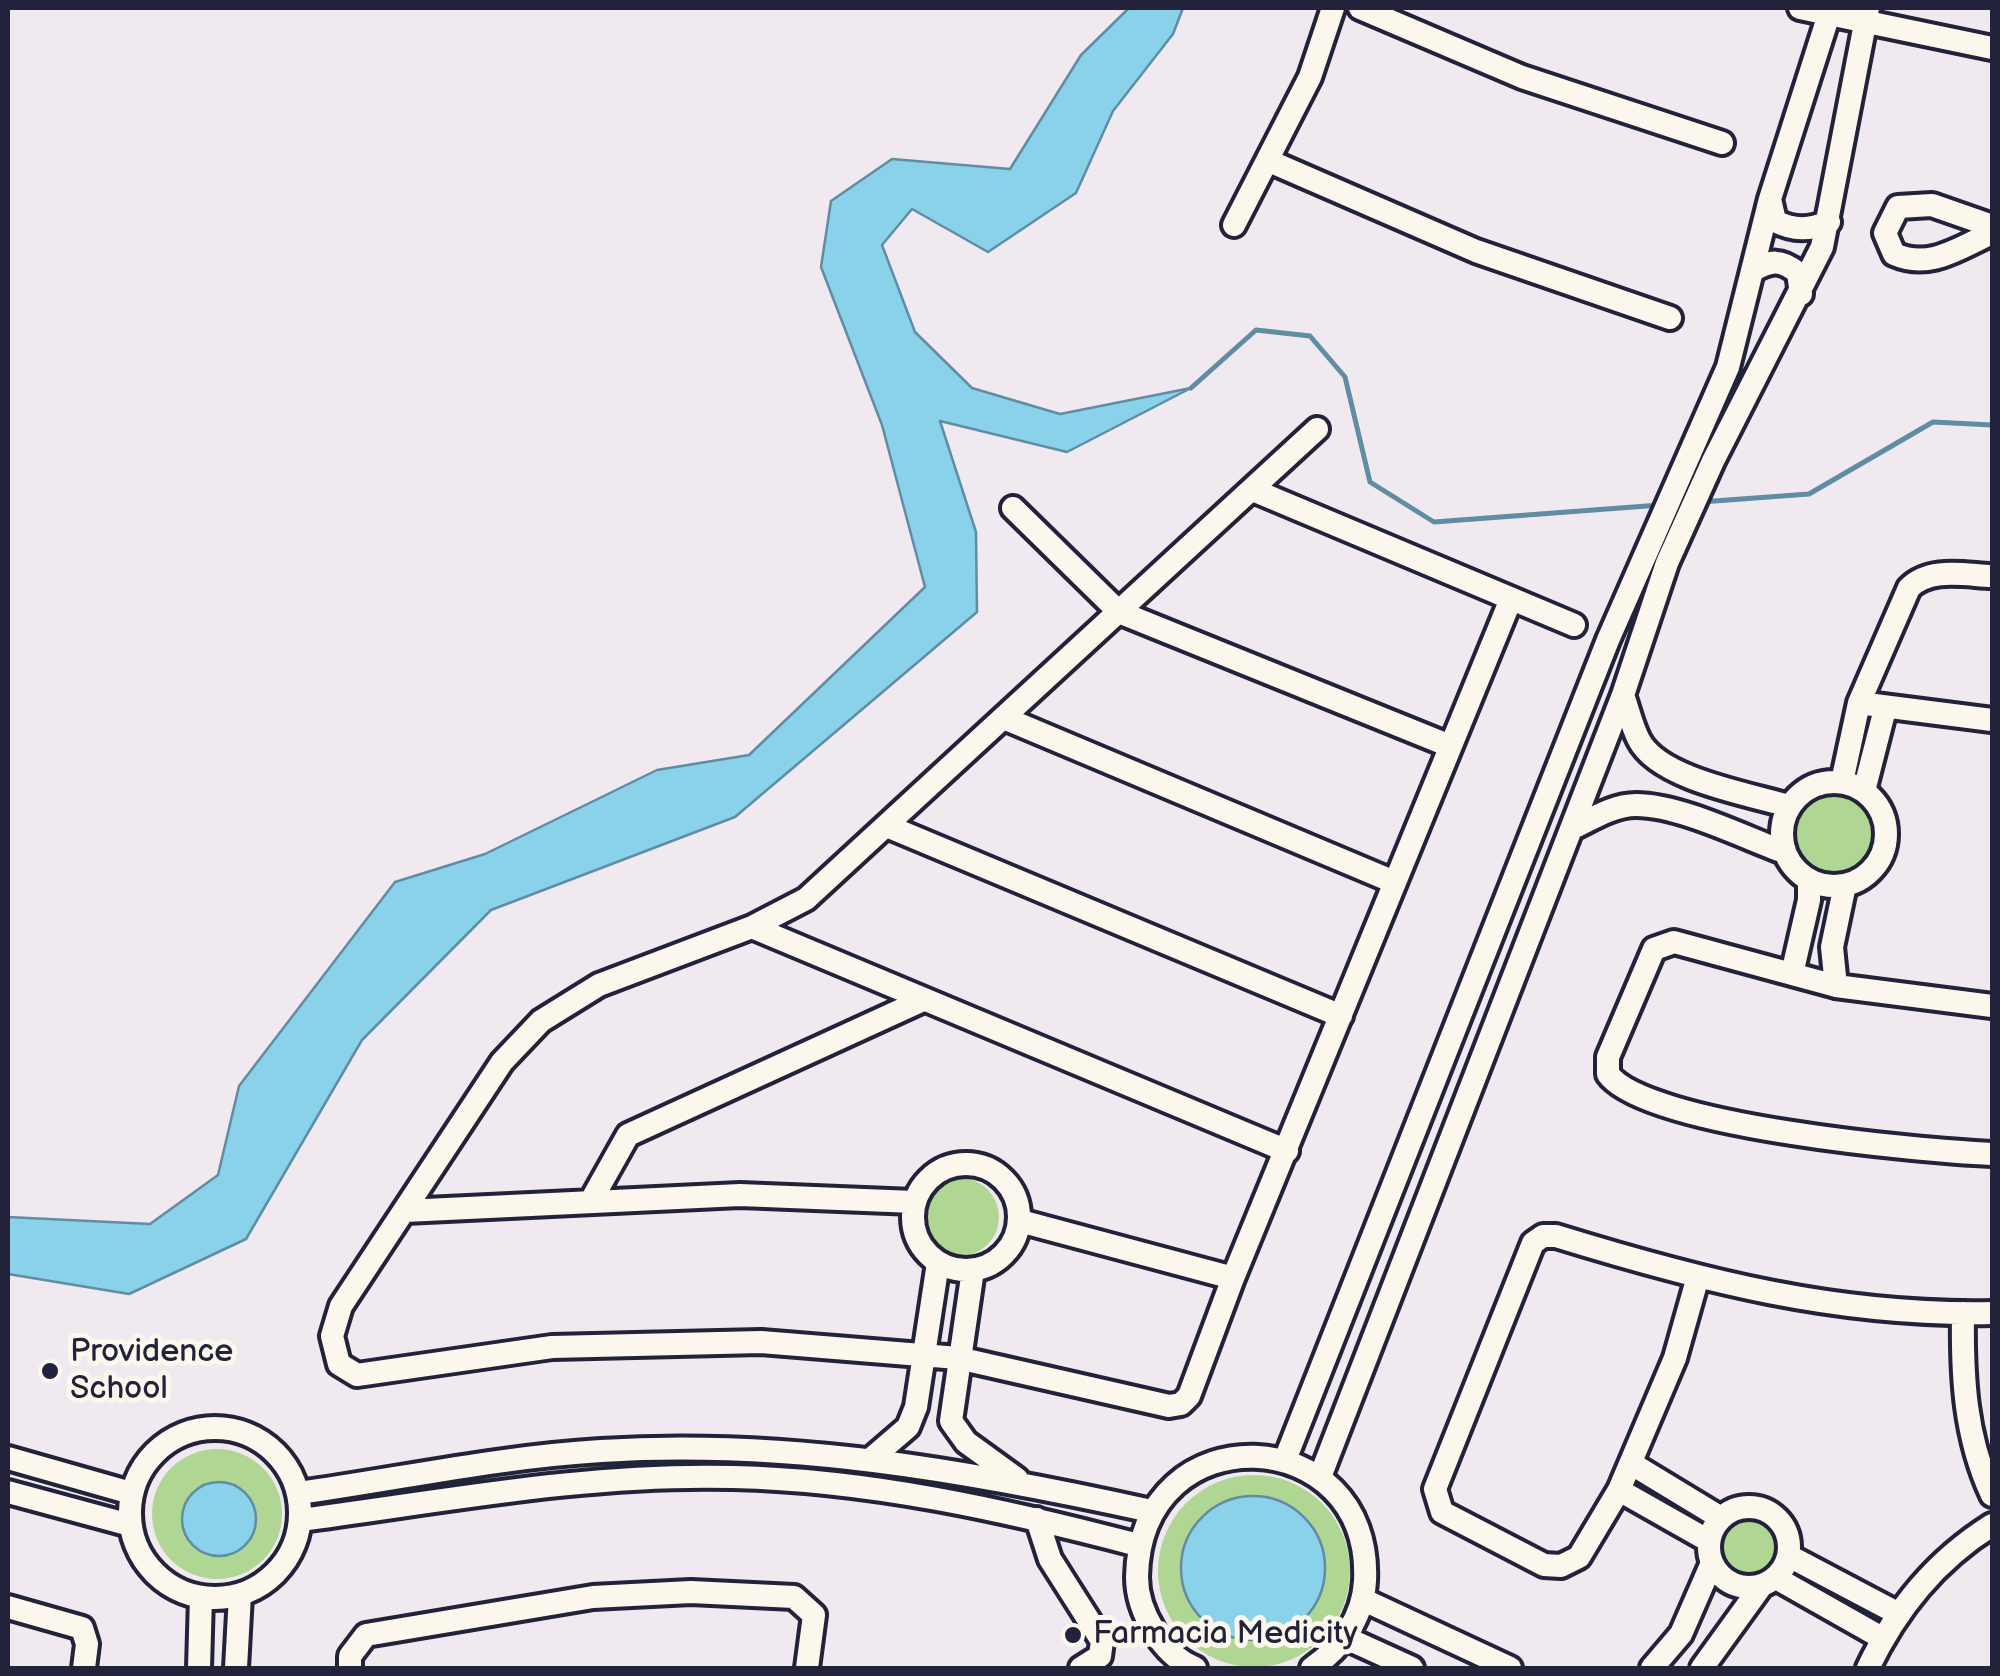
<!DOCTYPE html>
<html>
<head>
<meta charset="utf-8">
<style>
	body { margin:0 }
	#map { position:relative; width:2000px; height:1676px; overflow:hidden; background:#f0e9f0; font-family:"Balsamiq Sans",sans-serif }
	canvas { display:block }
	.frame { position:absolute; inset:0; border:10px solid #22223b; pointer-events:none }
</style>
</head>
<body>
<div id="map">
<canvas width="2000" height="1676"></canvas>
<div class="frame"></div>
</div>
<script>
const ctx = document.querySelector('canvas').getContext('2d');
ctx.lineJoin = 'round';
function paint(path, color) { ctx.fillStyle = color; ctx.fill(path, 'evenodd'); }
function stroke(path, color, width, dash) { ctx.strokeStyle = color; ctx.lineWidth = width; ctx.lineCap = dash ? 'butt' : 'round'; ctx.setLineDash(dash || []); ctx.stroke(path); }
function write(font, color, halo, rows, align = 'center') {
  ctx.font = font + ' "Balsamiq Sans",sans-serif'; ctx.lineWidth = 10; ctx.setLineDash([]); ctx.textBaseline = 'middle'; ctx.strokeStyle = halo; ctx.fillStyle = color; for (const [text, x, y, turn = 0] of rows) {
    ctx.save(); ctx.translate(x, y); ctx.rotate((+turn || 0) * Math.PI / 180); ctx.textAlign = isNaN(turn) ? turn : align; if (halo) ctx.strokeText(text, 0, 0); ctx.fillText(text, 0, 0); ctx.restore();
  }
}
const green = new Path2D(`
	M1791 837a41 41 0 1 1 82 0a41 41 0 1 1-82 0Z
	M921 1217a39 39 0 1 1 78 0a39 39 0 1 1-78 0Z
	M152 1514a65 65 0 1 1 130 0a65 65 0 1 1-130 0Z
	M1158 1571a96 96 0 1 1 192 0a96 96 0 1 1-192 0Z
	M1720 1546a29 29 0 1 1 58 0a29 29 0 1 1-58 0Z`);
const water = new Path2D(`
	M 1129,8 L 1183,8 L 1173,34 L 1113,111 L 1076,193 L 988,252 L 912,209 L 882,245 L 915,332 L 972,388 L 1060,414 L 1191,388 L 1067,452 L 940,421 L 976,532 L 977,612 L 735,817 L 491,910 L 362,1040 L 246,1239 L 129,1294 L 8,1274 L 8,1217 L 150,1224 L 218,1175 L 239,1086 L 395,882 L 485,854 L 657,770 L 749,755 L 925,587 L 882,425 L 821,267 L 831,201 L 892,159 L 1010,169 L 1081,55 Z
	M182 1519a37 37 0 1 1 74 0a37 37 0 1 1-74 0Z
	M1181 1568a72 72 0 1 1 144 0a72 72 0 1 1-144 0Z`);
const stream = new Path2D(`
	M 1191,388 L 1256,330 L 1310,336 L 1345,377 L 1370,482 L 1434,522 L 1660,505
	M 1701,502 L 1809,494 L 1933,422 L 1992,425`);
const minor = new Path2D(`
	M 1360,8 L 1522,77 L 1722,143
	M 1800,8 L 1992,48
	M 1269,161 L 1476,251 L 1670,318
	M 1770,199 L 1775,221 C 1794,231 1810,230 1829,222
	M 1234,225 L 1310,77 L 1333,8
	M 1992,226 L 1932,205 L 1898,207 L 1885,233 L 1894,254 C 1930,270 1959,248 1992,233
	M 1752,271 C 1771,260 1781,259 1798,273 L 1801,294
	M 1317,429 L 806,899 L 752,927 L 599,985 L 541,1021 L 502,1062 L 341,1306 L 332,1336 L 339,1364 L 357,1375 L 552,1347 L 761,1342 L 958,1358 L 1169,1406 L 1181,1404 L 1189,1396 L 1233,1278 L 1511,599
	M 1253,490 L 1574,625
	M 1013,508 L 1119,612 L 1450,746
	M 1623,695 C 1628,709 1632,727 1639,740 C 1659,779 1748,794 1789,806
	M 1859,703 L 1992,720
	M 1004,718 L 1394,882
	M1782 834a52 52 0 1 1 104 0a52 52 0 1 1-104 0Z
	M 1842,782 L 1859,703 L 1909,588 C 1930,567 1964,575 1992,576
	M 1864,791 L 1885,709
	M 887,826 L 1341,1016
	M 1571,829 C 1592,819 1613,805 1636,805 C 1680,805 1743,837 1784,852
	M 752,927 L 1287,1151
	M 1792,974 L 1809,900 L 1809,880
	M 1836,986 L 1832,947 L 1845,885
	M 1992,1006 L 1836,986 L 1674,942 L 1654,949 L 1608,1057 L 1608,1074 C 1645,1126 1923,1151 1992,1154
	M913 1217a53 53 0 1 1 106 0a53 53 0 1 1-106 0Z
	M 592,1199 L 628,1135 L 923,1000
	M 405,1211 L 740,1195 L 914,1202
	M 1020,1221 L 1233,1278
	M 973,1270 L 951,1421 L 966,1442 L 1017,1479
	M 1697,1280 L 1675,1358 L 1619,1490 L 1579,1557 L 1561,1566 L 1544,1565 L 1442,1512 L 1435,1489 L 1533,1243 L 1543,1236 L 1556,1236 C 1702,1281 1838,1316 1992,1313
	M 1963,1313 C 1962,1377 1965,1437 1992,1495
	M130 1513a85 85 0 1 1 170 0a85 85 0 1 1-170 0Z
	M 8,1458 L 131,1493
	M 872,1458 L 908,1427 L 916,1407 L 938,1263
	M 1285,1460 L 1608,640 L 1728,367 L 1770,199 L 1831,8
	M 1632,1464 L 1721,1518
	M 1320,1477 L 1623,695 L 1667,563 L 1713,461 L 1822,247 L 1868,8
	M 1619,1490 L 1709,1541
	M 8,1492 L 130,1525
	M 299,1493 C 399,1479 500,1457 601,1451 C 788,1439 969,1471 1151,1511
	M1709 1547a40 40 0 1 1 80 0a40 40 0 1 1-80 0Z
	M 1037,1519 L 1050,1559 L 1102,1641 L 1100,1656 L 1081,1668
	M 301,1520 C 444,1501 588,1473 733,1477 C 870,1480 1005,1510 1138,1545
	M 1789,1556 L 1897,1613
	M 1776,1578 L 1882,1638
	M 1364,1600 L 1510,1668
	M 8,1607 L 82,1628 L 87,1644 L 84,1668
	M 1346,1638 L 1412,1668
	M 199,1668 L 201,1597
	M 236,1668 L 240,1595
	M 350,1668 L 350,1656 L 366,1635 L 593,1597 L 691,1592 L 794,1597 L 814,1615 L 807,1668
	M 1195,1668 C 1162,1655 1137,1611 1137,1577 C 1140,1410 1373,1422 1365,1581 C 1363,1618 1341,1648 1312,1668
	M 1652,1668 L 1681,1634 L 1712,1563
	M 1702,1668 L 1762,1585
	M 1868,1668 C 1897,1608 1935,1561 1992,1525`);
const markers = [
	[50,1371,10,"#22223b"],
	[1073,1635,10,"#22223b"]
];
const poiNames = [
	["Providence",70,1353],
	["School",70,1390],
	["Farmacia Medicity",1093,1635]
];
paint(green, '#afd793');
paint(water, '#89d2ea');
stroke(water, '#608ca4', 2.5);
stroke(stream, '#608ca4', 5);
stroke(minor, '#22223b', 30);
stroke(minor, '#fbf7ec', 22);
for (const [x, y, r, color] of markers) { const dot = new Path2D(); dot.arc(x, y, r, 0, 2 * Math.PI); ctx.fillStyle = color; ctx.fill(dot); stroke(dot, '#fbf7ec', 4); }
write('32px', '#22223b', '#fbf7ec', poiNames, 'left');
</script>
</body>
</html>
